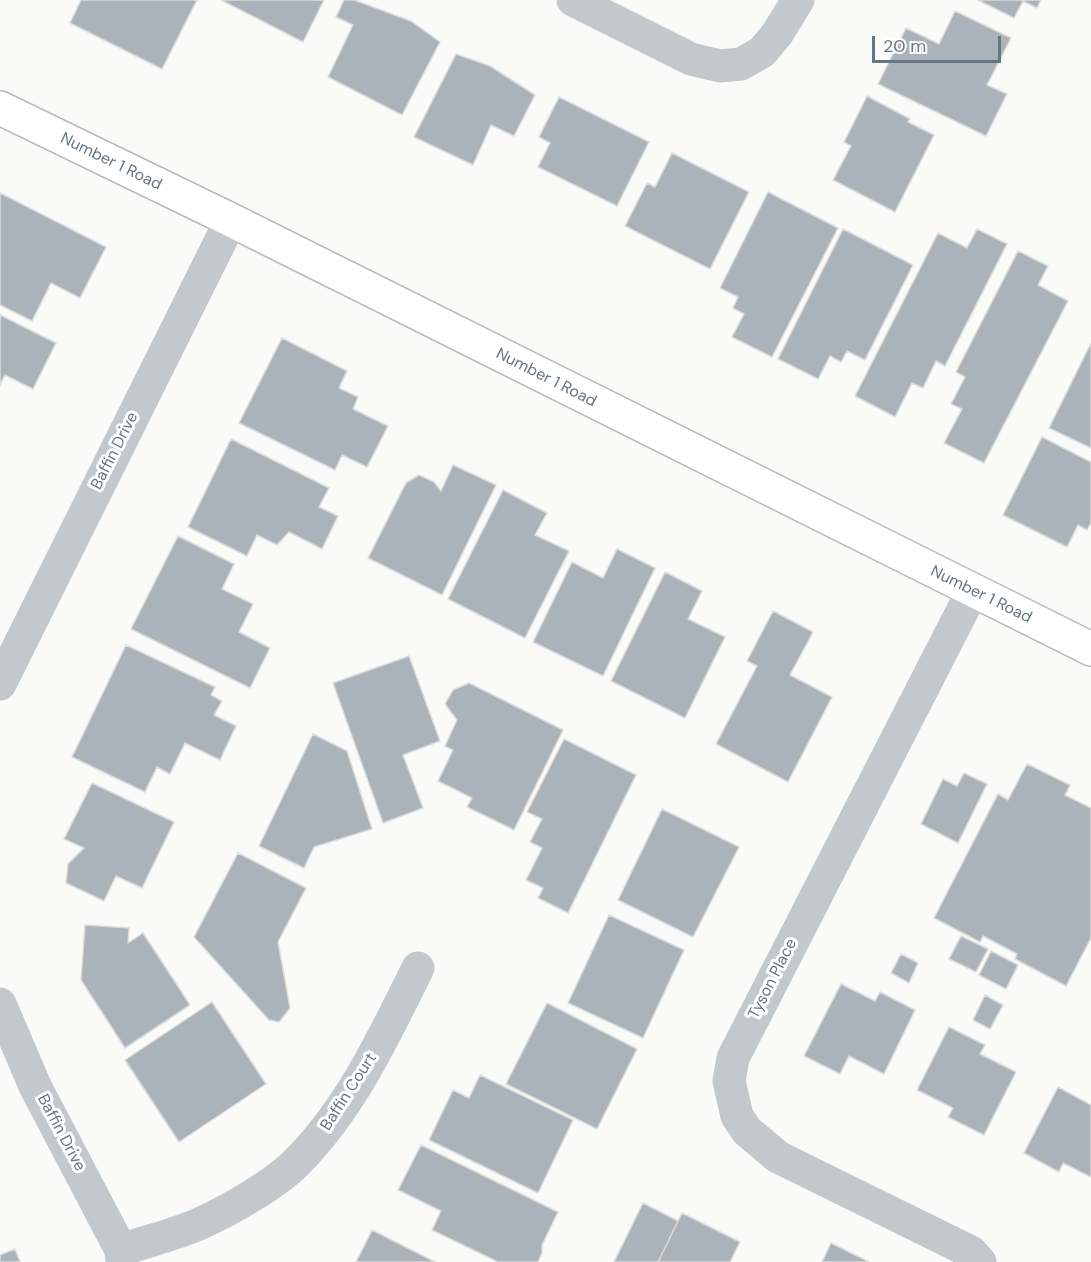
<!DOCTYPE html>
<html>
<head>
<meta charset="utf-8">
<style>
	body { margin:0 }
	#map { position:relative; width:1091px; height:1262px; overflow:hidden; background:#fafaf8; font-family:"DM Sans",sans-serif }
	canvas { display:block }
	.scale { position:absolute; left:872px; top:36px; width:129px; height:27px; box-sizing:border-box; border:3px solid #657683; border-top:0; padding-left:8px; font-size:18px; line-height:21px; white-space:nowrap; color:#657683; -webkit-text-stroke:4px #fff; paint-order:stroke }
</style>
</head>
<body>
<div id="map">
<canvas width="1091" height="1262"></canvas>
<div class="scale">20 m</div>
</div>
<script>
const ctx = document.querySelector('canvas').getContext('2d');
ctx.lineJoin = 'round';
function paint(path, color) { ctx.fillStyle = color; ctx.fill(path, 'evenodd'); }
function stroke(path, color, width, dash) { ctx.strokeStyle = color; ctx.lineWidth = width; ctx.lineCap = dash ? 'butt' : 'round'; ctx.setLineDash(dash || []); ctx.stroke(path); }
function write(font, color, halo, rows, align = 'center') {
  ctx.font = font + ' "DM Sans",sans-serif'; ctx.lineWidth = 6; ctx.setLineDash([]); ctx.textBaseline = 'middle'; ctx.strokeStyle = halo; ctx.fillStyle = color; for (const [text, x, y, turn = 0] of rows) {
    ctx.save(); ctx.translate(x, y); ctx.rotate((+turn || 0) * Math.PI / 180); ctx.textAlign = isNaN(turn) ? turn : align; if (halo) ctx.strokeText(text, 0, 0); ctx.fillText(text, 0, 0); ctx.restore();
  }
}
const building = new Path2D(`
	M 81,0 L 197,0 L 162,69 L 70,23 Z
	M 221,0 L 324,0 L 303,42 Z
	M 344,0 L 354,0 L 411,21 L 440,42 L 402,115 L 328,77 L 353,25 L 336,17 Z
	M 978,0 L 1041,0 L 1037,8 L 1023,1 L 1014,18 Z
	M 955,11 L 1011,38 L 987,85 L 1007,94 L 986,136 L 878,84 L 906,28 L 939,44 Z
	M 456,54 L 490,66 L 535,95 L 514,136 L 491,125 L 473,165 L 414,137 Z
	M 867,96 L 910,119 L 908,122 L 934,135 L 895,212 L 833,180 L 851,146 L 844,142 Z
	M 559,97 L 649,142 L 617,206 L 538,167 L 550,143 L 539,137 Z
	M 672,153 L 749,192 L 710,269 L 625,226 L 647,183 L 655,187 Z
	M 768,192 L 838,228 L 772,357 L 732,337 L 744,314 L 733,308 L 738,297 L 720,288 Z
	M 0,193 L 106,247 L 80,298 L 51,283 L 32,321 L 0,305 Z
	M 843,229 L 913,265 L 865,360 L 847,351 L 841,362 L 830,356 L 818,379 L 778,359 Z
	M 977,229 L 1007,244 L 945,366 L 936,361 L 923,388 L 912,383 L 895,417 L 855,396 L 938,233 L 967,248 Z
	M 1018,251 L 1048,266 L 1038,285 L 1068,301 L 984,463 L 944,443 L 962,409 L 951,404 L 965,377 L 956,372 Z
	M 0,315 L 56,343 L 33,389 L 5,375 L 0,385 Z
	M 282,338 L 347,371 L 339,388 L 358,397 L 353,409 L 388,426 L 367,467 L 342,455 L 335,470 L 239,423 Z
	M 1091,343 L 1091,448 L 1049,428 Z
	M 1042,437 L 1091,462 L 1091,523 L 1087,530 L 1078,525 L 1067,547 L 1003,515 Z
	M 231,439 L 329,488 L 319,507 L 338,516 L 322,549 L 289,532 L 277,545 L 257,535 L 247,556 L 188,527 Z
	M 453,465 L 496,485 L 442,595 L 368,558 L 406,483 L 419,475 L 434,482 L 441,491 Z
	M 503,490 L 547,513 L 535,535 L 569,551 L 525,638 L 448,599 Z
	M 178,536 L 234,564 L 222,589 L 253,604 L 239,632 L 270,648 L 250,688 L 131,629 Z
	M 617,549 L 655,568 L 603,676 L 533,642 L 572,562 L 603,578 Z
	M 665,572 L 702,591 L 688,619 L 725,637 L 685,718 L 611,681 Z
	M 773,611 L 813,632 L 790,675 L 832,697 L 788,782 L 716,744 L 757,666 L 747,661 Z
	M 126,645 L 215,687 L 211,695 L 222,701 L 214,715 L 236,726 L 220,760 L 185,743 L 170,774 L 157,767 L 145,792 L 72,757 Z
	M 409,656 L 440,741 L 403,755 L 423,808 L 383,823 L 333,683 Z
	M 469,683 L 563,730 L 514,830 L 467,807 L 472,798 L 438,781 L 453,750 L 445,746 L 457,720 L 445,704 L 453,690 Z
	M 313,734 L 347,751 L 372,829 L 314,847 L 304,868 L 259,846 Z
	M 564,739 L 636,775 L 568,913 L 538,898 L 543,888 L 526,880 L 542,848 L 530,842 L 542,819 L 527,812 Z
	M 1027,764 L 1070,785 L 1065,795 L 1091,808 L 1091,938 L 1066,986 L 1015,959 L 1017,954 L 983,936 L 980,942 L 934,918 L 998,794 L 1008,800 Z
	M 964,773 L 987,784 L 958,843 L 921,824 L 943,779 L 957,786 Z
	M 92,783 L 174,822 L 142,888 L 116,876 L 104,901 L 66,883 L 68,864 L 84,848 L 64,839 Z
	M 662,809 L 739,847 L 693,937 L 618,900 Z
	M 238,853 L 306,888 L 278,942 L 290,1008 L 279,1022 L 269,1020 L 194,937 Z
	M 609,915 L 684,950 L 643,1038 L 568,1003 Z
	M 85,925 L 129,928 L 128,943 L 143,933 L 190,1005 L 125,1048 L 81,980 Z
	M 961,936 L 988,949 L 976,972 L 949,959 Z
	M 991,951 L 1018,965 L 1006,989 L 979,975 Z
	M 901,954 L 918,963 L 909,983 L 891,973 Z
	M 841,984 L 875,1001 L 880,992 L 915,1010 L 884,1074 L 849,1056 L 840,1074 L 804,1056 Z
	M 985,995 L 1003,1005 L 990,1029 L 973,1020 Z
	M 212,1002 L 266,1084 L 179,1142 L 125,1060 Z
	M 547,1003 L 637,1049 L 597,1129 L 506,1084 Z
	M 949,1027 L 985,1045 L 980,1054 L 1016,1072 L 984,1135 L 948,1117 L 953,1108 L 917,1090 Z
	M 480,1075 L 573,1120 L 538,1193 L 429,1140 L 453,1090 L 469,1098 Z
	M 1058,1087 L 1091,1105 L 1091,1177 L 1063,1163 L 1059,1172 L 1024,1153 Z
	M 421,1145 L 558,1212 L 542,1245 L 542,1253 L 538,1262 L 498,1262 L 432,1230 L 441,1211 L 398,1190 Z
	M 643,1203 L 678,1221 L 658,1262 L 614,1262 Z
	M 682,1213 L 740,1242 L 730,1262 L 658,1262 Z
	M 372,1230 L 435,1262 L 356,1262 Z
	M 831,1243 L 869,1262 L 822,1262 Z
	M 15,1249 L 20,1262 L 0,1262 L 0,1255 Z`);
const minor = new Path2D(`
	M 573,0 L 691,59 L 720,66 L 741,64 L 762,52 L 777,34 L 798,0
	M 972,592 L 752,1021 L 733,1058 L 729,1081 L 737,1116 L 747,1131 L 778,1157 L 971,1252 L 980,1262
	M 0,684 L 231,220
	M 0,1004 L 35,1086 L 121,1250 L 122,1262
	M 121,1250 C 147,1241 174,1235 199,1224 C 228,1211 276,1184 298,1161 C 352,1106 384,1036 418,968`);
const major = new Path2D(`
	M 0,108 L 231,220 L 1091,649`);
const streetNames = [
	["Number 1 Road",111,162,26],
	["Number 1 Road",546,378,27],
	["Baffin Drive",115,451,-63],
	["Number 1 Road",981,595,26],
	["Tyson Place",773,979,-63],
	["Baffin Court",349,1092,-57],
	["Baffin Drive",61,1133,62]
];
paint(building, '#aab3b9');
stroke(building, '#dcdcda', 1.5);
stroke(major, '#b5babe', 36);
stroke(minor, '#c3c8cc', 33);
stroke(major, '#fff', 33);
write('16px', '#657683', '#fff', streetNames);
</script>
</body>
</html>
